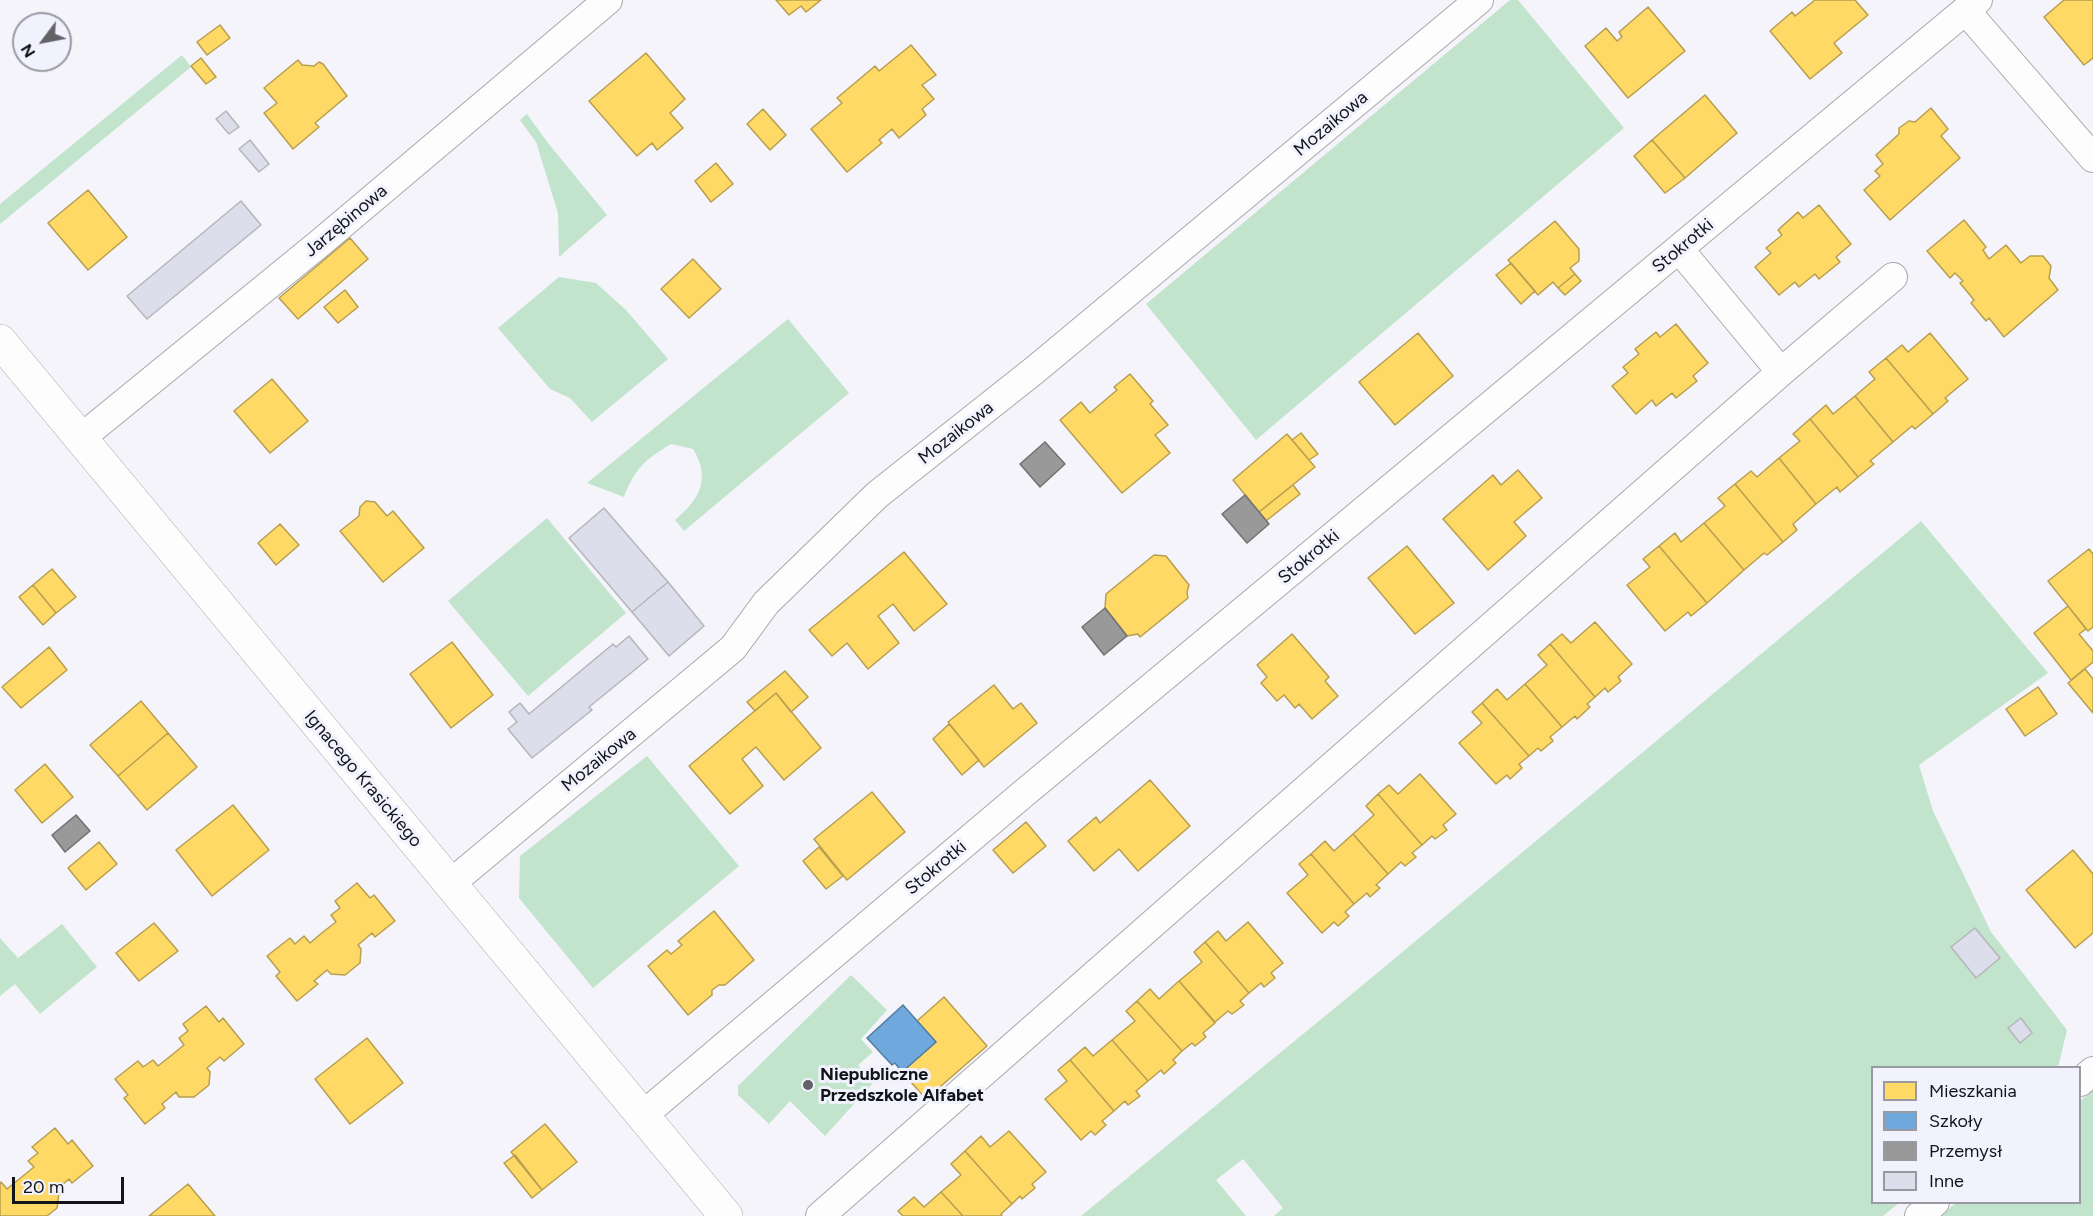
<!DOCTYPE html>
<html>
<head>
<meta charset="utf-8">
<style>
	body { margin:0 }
	#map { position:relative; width:2093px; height:1216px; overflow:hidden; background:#f4f4fa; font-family:Figtree,sans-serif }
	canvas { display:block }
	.legend { position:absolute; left:1871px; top:1066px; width:210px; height:138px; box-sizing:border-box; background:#f1f2fd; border:2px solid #9899a1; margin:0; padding:8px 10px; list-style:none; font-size:18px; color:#131418 }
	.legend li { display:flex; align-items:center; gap:12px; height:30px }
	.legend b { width:30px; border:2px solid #9899a1 }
	.north { position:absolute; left:12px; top:12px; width:60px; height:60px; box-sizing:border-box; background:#f1f2fd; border:2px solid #9899a1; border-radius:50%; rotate:238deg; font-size:16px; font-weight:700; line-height:24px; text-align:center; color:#131418 }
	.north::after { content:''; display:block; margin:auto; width:21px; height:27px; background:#626267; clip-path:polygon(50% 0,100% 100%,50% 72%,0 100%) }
	.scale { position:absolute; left:12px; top:1177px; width:112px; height:27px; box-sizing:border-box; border:3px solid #131418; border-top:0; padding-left:8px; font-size:18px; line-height:21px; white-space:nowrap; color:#131418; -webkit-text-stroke:4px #f1f2fd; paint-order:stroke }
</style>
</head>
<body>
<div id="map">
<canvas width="2093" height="1216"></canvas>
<ul class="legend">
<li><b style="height:16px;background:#ffd966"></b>Mieszkania</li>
<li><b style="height:16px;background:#6fa8dc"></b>Szkoły</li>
<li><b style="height:16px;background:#999"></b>Przemysł</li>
<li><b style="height:16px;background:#dddeec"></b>Inne</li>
</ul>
<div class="north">N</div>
<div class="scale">20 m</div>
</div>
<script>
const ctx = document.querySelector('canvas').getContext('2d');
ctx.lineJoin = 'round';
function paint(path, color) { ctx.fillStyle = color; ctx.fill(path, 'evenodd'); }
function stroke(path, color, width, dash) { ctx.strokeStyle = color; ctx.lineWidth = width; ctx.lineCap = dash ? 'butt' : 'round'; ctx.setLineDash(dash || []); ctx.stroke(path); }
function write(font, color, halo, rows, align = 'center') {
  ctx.font = font + ' Figtree,sans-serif'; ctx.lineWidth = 6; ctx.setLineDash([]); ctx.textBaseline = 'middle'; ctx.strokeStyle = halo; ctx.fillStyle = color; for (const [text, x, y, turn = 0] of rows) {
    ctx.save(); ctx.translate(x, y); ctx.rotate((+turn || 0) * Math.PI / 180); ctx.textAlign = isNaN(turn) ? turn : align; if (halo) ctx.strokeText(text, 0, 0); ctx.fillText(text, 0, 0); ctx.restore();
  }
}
const green = new Path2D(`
	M 1510,0 L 1518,0 L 1624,128 L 1256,440 L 1146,304 Z
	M 182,55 L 191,67 L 0,224 L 0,204 Z
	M 527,114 L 548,143 L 607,215 L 559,257 L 558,213 L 536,142 L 520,120 Z
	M 559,277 L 596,283 L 626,310 L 668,359 L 592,422 L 570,398 L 550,389 L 498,328 Z
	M 788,319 L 849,393 L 684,531 L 675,520 C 700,499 711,478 693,449 L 671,444 C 647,458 634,469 624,497 L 587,483 Z
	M 547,518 L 626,613 L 528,696 L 448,601 Z
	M 1921,521 L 2048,673 L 1919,765 L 1933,811 L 1991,932 L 2067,1030 L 2058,1067 L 1872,1068 L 1872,1202 L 1899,1203 L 1883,1216 L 1274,1216 L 1283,1208 L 1243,1159 L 1216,1180 L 1246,1216 L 1081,1216 L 1347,998 Z
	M 647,756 L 739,866 L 593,988 L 519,898 L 520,856 Z
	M 62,924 L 97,967 L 40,1014 L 15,984 L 0,996 L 0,938 L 18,958 Z
	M 851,975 L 887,1010 L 861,1039 L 873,1052 L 858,1065 L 873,1083 L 825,1136 L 790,1101 L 769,1124 L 738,1095 L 738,1086 Z
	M 2093,1090 L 2093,1216 L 1940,1216 L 1956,1203 L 2080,1202 L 2080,1101 Z`);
const homes = new Path2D(`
	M 776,0 L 821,0 L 806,12 L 801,6 L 789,15 Z
	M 1815,0 L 1855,0 L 1868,15 L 1834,43 L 1842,53 L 1810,79 L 1770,31 L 1792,12 L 1795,16 Z
	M 2064,0 L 2093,0 L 2093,58 L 2084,65 L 2044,17 Z
	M 1648,7 L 1685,51 L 1628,98 L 1585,46 L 1606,28 L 1617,41 L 1622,37 L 1619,32 Z
	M 220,25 L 230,38 L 207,55 L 197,42 Z
	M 911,45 L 936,75 L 922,85 L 934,99 L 922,109 L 926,115 L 899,138 L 892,129 L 879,140 L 882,143 L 847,172 L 811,129 L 842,103 L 837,98 L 875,66 L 879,71 Z
	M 646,53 L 685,99 L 670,113 L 683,128 L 657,150 L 652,143 L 637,156 L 589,101 Z
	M 201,58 L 216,77 L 206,84 L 191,66 Z
	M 298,60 L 302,65 L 314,66 L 319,62 L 323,64 L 347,96 L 315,123 L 319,127 L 293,149 L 264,113 L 277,103 L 264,88 Z
	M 1705,95 L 1737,133 L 1685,178 L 1652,140 Z
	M 1931,108 L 1948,129 L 1941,136 L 1960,158 L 1890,220 L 1864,190 L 1880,176 L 1875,171 L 1883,164 L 1876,155 L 1899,134 L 1899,128 L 1909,121 L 1915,122 Z
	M 763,109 L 786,135 L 770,150 L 747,124 Z
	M 1652,140 L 1685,178 L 1665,193 L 1634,156 Z
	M 716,163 L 733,184 L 711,202 L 695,181 Z
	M 88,190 L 127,237 L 88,270 L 48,223 Z
	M 1819,205 L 1851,244 L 1836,257 L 1840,262 L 1819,279 L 1815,274 L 1799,287 L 1795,282 L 1779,295 L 1755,267 L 1771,253 L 1766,248 L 1782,235 L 1778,230 L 1798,212 L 1803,218 Z
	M 1964,220 L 1986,247 L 1983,250 L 1989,259 L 2006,245 L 2021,263 L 2030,256 L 2043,256 L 2051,266 L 2049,278 L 2058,290 L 2004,337 L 1989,318 L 1986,321 L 1971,303 L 1974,300 L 1960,283 L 1963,281 L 1955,273 L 1950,278 L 1927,251 Z
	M 1555,221 L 1579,249 L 1579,261 L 1570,268 L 1575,274 L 1558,288 L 1553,282 L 1538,295 L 1508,260 Z
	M 350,238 L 368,259 L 298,319 L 279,298 Z
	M 693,259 L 721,289 L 689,318 L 661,289 Z
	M 1511,263 L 1535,291 L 1521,304 L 1496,275 Z
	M 1575,274 L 1581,281 L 1565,295 L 1558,288 Z
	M 345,290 L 358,307 L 338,323 L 324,307 Z
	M 1676,324 L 1708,363 L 1693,376 L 1697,381 L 1676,398 L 1672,393 L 1656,406 L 1652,400 L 1636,414 L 1612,386 L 1628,373 L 1623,367 L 1639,354 L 1635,349 L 1656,332 L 1660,337 Z
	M 1418,333 L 1453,376 L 1395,425 L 1359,382 Z
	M 1930,333 L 1968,379 L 1945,398 L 1948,401 L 1933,414 L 1886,358 L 1902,345 L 1908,352 Z
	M 1886,358 L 1933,414 L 1915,429 L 1912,426 L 1893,442 L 1855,396 L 1875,379 L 1869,372 Z
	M 1130,374 L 1153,401 L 1150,404 L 1168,425 L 1155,435 L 1170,453 L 1122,493 L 1060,420 L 1081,402 L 1090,413 L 1117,390 L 1114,387 Z
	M 272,379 L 308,421 L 270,453 L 234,411 Z
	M 1855,396 L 1893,442 L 1870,461 L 1874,464 L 1858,477 L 1810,419 L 1826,405 L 1833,414 Z
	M 1810,419 L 1858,477 L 1840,492 L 1837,487 L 1816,504 L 1779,458 L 1800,441 L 1793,434 Z
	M 1301,433 L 1318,454 L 1309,460 L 1292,440 Z
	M 1287,434 L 1315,467 L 1259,512 L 1233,480 Z
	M 1779,458 L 1816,504 L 1793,524 L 1797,530 L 1783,542 L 1735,484 L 1751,471 L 1757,477 Z
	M 1518,470 L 1542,498 L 1514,522 L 1526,536 L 1488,570 L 1443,519 L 1493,475 L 1501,485 Z
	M 1735,484 L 1783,542 L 1767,555 L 1764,553 L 1744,570 L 1704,523 L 1725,506 L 1718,498 Z
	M 1293,485 L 1300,494 L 1266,521 L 1259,512 Z
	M 366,501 L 375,502 L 387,516 L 393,511 L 424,548 L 383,582 L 340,531 L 359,516 L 360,507 Z
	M 1704,523 L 1744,570 L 1707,603 L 1659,546 L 1675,533 L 1681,542 Z
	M 280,524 L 299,545 L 276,565 L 258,543 Z
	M 1407,546 L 1454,603 L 1415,634 L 1368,578 Z
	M 1659,546 L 1707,603 L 1691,616 L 1688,612 L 1665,631 L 1627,585 L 1650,567 L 1643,559 Z
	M 2089,549 L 2093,554 L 2093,627 L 2088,631 L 2048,581 Z
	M 904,552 L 947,604 L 914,631 L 893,604 L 878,616 L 899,643 L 868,669 L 847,643 L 832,656 L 809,630 Z
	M 1154,555 L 1166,556 L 1189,585 L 1187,592 L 1188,598 L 1140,637 L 1138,634 L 1127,636 L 1105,608 L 1106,594 Z
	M 52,569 L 76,597 L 56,613 L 33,585 Z
	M 33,585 L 56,613 L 43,625 L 19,597 Z
	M 2068,606 L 2086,629 L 2079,634 L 2093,651 L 2093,662 L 2071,680 L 2034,633 Z
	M 1595,622 L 1632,664 L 1618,677 L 1621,681 L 1608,692 L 1605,688 L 1595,697 L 1550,644 L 1562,634 L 1571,643 Z
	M 1292,634 L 1329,677 L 1325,681 L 1338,696 L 1312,719 L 1299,704 L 1295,708 L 1284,695 L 1277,701 L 1261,683 L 1267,677 L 1257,665 Z
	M 452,642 L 493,695 L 451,728 L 410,674 Z
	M 1550,644 L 1595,697 L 1587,704 L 1590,707 L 1577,719 L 1575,716 L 1562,727 L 1525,684 L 1547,665 L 1538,655 Z
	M 49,647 L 67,670 L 21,708 L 2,687 Z
	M 2085,669 L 2093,679 L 2093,713 L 2068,683 Z
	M 785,671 L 808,697 L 791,712 L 776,693 L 755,711 L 747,702 Z
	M 1525,684 L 1562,727 L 1550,737 L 1553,741 L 1541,751 L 1538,748 L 1529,756 L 1482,703 L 1497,689 L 1507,700 Z
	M 994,685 L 1013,709 L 1021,703 L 1037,723 L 984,767 L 948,722 Z
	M 2038,687 L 2057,714 L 2025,736 L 2006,709 Z
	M 776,693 L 821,748 L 784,780 L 756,747 L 742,759 L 763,786 L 730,814 L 689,766 Z
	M 141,701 L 168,733 L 118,776 L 90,745 Z
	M 1482,703 L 1529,756 L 1519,764 L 1522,768 L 1510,779 L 1507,775 L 1496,784 L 1459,743 L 1482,723 L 1472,712 Z
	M 949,724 L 979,760 L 962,775 L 933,739 Z
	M 168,733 L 197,767 L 147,810 L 118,776 Z
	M 45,764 L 73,797 L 42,823 L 15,790 Z
	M 1420,774 L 1456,814 L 1443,825 L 1447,830 L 1435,839 L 1432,836 L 1422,845 L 1378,794 L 1389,785 L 1398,794 Z
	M 1150,780 L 1190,826 L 1138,871 L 1119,849 L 1094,871 L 1068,841 L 1096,817 L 1100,823 Z
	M 872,792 L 905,832 L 847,880 L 814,839 Z
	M 1378,794 L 1422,845 L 1412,853 L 1416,857 L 1405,866 L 1401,862 L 1388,874 L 1353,834 L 1374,815 L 1366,806 Z
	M 233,805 L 269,850 L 212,896 L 176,850 Z
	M 1026,822 L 1046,846 L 1013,873 L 993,850 Z
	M 1353,834 L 1388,874 L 1376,885 L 1380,888 L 1370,897 L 1367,893 L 1354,904 L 1311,854 L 1325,841 L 1334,851 Z
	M 99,842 L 117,864 L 86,890 L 68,868 Z
	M 819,847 L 843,876 L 826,889 L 803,861 Z
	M 2073,850 L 2093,874 L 2093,933 L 2075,948 L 2026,890 Z
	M 1311,854 L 1354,904 L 1345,912 L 1349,916 L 1338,926 L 1334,922 L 1322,933 L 1287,893 L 1308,875 L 1299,864 Z
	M 357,883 L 370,898 L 374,895 L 395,921 L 375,937 L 372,933 L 358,945 L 361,949 L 360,963 L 345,975 L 331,974 L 327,970 L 314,981 L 318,984 L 297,1001 L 276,976 L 280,972 L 267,956 L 290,938 L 295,944 L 304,936 L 310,943 L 323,932 L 336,922 L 331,915 L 340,908 L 335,901 Z
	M 714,911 L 754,960 L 725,985 L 719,985 L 712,990 L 712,995 L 688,1015 L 648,966 L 667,950 L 671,954 L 682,945 L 678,941 Z
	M 1248,922 L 1283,963 L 1271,973 L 1275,978 L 1264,987 L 1261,983 L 1249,993 L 1205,942 L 1218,931 L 1226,941 Z
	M 154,923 L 178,951 L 139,981 L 116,953 Z
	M 1205,942 L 1249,993 L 1240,1001 L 1244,1005 L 1232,1014 L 1228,1011 L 1215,1022 L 1179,981 L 1202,962 L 1194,952 Z
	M 1179,981 L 1215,1023 L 1203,1033 L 1206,1037 L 1195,1046 L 1192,1043 L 1182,1051 L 1137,1001 L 1150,989 L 1159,999 Z
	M 944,997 L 987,1046 L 926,1099 L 902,1072 L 936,1042 L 917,1021 Z
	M 1137,1001 L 1182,1051 L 1173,1060 L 1176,1063 L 1164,1074 L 1161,1070 L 1148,1081 L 1112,1040 L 1135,1021 L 1126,1011 Z
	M 206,1006 L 219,1022 L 223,1018 L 244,1044 L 224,1061 L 220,1057 L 207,1068 L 210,1072 L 209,1085 L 194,1097 L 179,1097 L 176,1092 L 162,1104 L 165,1108 L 145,1124 L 124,1098 L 128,1095 L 115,1079 L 138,1061 L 143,1067 L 153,1060 L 158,1066 L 173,1054 L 184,1045 L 179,1038 L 188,1031 L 183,1024 Z
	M 367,1038 L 403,1083 L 350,1124 L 315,1079 Z
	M 1112,1040 L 1148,1081 L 1136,1091 L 1140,1096 L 1128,1105 L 1125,1101 L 1114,1111 L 1070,1060 L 1085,1047 L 1093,1056 Z
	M 1070,1060 L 1114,1111 L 1102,1121 L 1106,1125 L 1095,1135 L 1091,1131 L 1081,1140 L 1045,1099 L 1067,1081 L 1058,1070 Z
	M 545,1124 L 577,1162 L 542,1190 L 511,1152 Z
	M 55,1128 L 68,1144 L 72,1140 L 93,1166 L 72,1183 L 69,1179 L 56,1190 L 59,1193 L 57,1208 L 47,1216 L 0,1216 L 0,1184 L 1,1182 L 7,1189 L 34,1167 L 28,1161 L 38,1153 L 32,1147 Z
	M 1009,1131 L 1046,1172 L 1032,1184 L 1035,1188 L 1022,1199 L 1020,1196 L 1012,1204 L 965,1151 L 981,1136 L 990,1147 Z
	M 965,1151 L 1012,1204 L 1001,1214 L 1002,1216 L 963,1216 L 941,1192 L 961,1175 L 951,1164 Z
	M 515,1155 L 542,1190 L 532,1198 L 504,1163 Z
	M 188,1184 L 215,1216 L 149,1216 Z
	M 941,1192 L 963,1216 L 903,1216 L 898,1211 L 914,1197 L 924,1207 Z`);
const schools = new Path2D(`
	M 903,1005 L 936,1042 L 902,1072 L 895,1063 L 892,1065 L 867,1038 Z`);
const industry = new Path2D(`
	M 1045,442 L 1065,464 L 1040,487 L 1020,464 Z
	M 1245,495 L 1269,524 L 1247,543 L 1222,514 Z
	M 1105,608 L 1127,636 L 1104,655 L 1082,627 Z
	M 76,815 L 90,831 L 65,852 L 52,835 Z`);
const building = new Path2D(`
	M 226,111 L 239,127 L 229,134 L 216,119 Z
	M 250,140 L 269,164 L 259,172 L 239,149 Z
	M 241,201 L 261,225 L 147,319 L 127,296 Z
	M 604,508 L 668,582 L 632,612 L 569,538 Z
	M 668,582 L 704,626 L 669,656 L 632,612 Z
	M 629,636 L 648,659 L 589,707 L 592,710 L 532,758 L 508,729 L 517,722 L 509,712 L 520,703 L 529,714 L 613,644 L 616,647 Z
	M 1975,928 L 2000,958 L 1976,978 L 1951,947 Z
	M 2021,1018 L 2032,1033 L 2020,1043 L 2008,1028 Z`);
const minor = new Path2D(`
	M 1966,11 L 2093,158
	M 1679,249 L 1781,372
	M 81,438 L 320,243 L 608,0
	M 450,884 L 733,648 L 766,603 L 877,495 L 1036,369 L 1479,0
	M 2080,1082 L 2093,1071
	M 642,1116 L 1023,794 L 1978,0
	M 820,1216 L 1781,372 L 1893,277
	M 1919,1216 L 1935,1202`);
const tertiary = new Path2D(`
	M 0,341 L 726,1216`);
const markers = [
	[808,1085,6,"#626267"]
];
const streetNames = [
	["Mozaikowa",1331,124,-40],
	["Jarzębinowa",346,221,-40],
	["Stokrotki",1683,246,-40],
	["Mozaikowa",956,433,-38],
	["Stokrotki",1309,557,-40],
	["Mozaikowa",599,760,-39],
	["Ignacego Krasickiego",363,779,50],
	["Stokrotki",936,868,-40]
];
const poiNames = [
	["Niepubliczne",820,1075],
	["Przedszkole Alfabet",820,1096]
];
paint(green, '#c2e4cd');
paint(homes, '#ffd966');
stroke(homes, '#b89e4f', 1.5);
paint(schools, '#6fa8dc');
stroke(schools, '#537ca1', 1.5);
paint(industry, '#999');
stroke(industry, '#717172', 1.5);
paint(building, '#dddeec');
stroke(building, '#b5b5b9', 1.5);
stroke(minor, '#a8a8ac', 30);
stroke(tertiary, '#a8a8ac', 34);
stroke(minor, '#fdfdfe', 28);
stroke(tertiary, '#fdfdfe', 33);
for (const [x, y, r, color] of markers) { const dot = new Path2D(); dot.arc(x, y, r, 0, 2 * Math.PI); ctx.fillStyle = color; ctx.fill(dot); stroke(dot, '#f1f2fd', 2); }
write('18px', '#131418', '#f1f2fd', streetNames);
write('bold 18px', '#131418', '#f1f2fd', poiNames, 'left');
</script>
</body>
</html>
